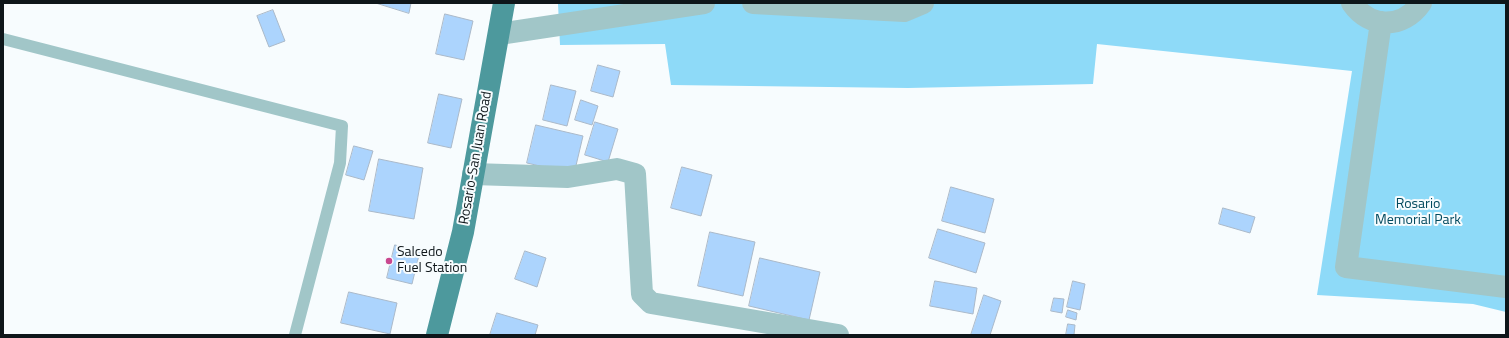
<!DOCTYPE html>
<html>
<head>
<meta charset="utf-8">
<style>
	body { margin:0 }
	#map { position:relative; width:1509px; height:338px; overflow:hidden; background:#f7fcfe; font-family:"Titillium Web",sans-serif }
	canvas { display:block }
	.frame { position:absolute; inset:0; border:4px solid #0e161a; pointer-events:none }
</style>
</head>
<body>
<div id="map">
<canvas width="1509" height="338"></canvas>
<div class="frame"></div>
</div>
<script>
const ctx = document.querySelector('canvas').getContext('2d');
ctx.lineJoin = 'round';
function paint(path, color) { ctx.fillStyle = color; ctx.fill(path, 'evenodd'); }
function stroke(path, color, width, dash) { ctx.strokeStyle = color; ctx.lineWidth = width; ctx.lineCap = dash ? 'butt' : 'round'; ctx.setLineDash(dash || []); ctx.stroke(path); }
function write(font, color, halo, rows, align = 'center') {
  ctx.font = font + ' "Titillium Web",sans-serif'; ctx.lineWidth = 4; ctx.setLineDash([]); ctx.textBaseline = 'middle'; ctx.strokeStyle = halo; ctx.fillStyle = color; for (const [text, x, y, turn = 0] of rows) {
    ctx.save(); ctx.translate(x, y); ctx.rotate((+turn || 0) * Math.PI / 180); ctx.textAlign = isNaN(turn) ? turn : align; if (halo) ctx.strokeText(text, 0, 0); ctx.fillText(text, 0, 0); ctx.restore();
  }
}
const green = new Path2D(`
	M 563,3 L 1506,3 L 1506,312 L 1473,304 L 1317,295 L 1352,71 L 1097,44 L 1093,84 L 908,88 L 671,85 L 665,44 L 560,45 L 558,4 Z`);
const building = new Path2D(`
	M 376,3 L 411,3 L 409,13 Z
	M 273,10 L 285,41 L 269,47 L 257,16 Z
	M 445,14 L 473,21 L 464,60 L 436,54 Z
	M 598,65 L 620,71 L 613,97 L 591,91 Z
	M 551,85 L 576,91 L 567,126 L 543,120 Z
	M 439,94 L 462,99 L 451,148 L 428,143 Z
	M 581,100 L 598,106 L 592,125 L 575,120 Z
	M 595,122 L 618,129 L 608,162 L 585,155 Z
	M 536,125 L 583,136 L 574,174 L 527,163 Z
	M 354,146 L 373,151 L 364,180 L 346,175 Z
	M 379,159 L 423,168 L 414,219 L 369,211 Z
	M 682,167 L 712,175 L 701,216 L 671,208 Z
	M 951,187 L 994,199 L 985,233 L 942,221 Z
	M 1223,208 L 1255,217 L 1250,233 L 1219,224 Z
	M 938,229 L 985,243 L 976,273 L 929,258 Z
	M 710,232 L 755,242 L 743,296 L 698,286 Z
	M 395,245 L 420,251 L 412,284 L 387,278 Z
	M 525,251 L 546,258 L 537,287 L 515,279 Z
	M 760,258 L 820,272 L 809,320 L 749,306 Z
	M 935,281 L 977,288 L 973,314 L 930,306 Z
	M 1073,281 L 1085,284 L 1080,310 L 1067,307 Z
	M 349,292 L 397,303 L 390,334 L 341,323 Z
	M 984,295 L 1001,301 L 990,335 L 971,335 Z
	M 1054,298 L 1064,299 L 1062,313 L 1051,311 Z
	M 1068,310 L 1077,313 L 1076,320 L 1066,317 Z
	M 497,313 L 538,325 L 535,335 L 490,335 Z
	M 1068,324 L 1075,325 L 1074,335 L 1066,335 Z`);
const service = new Path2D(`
	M 3,39 L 342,126 L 340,163 L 295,335`);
const minor = new Path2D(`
	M 753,3 L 904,11 L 923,3
	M 1352,3 C 1370,29 1403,29 1421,3
	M 1381,22 L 1346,267 L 1506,287
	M 499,34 L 704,3
	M 473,174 L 568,177 L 617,169 L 635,174 L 642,294 L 651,303 L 838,335`);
const primary = new Path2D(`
	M 437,335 L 463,232 L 504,3`);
const markers = [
	[389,261,4,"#c9478f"]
];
const streetNames = [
	["Rosario-San Juan Road",476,158,-80]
];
const parkNames = [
	["Rosario",1418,205],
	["Memorial Park",1418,221]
];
const poiNames = [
	["Salcedo",397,253],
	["Fuel Station",397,269]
];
paint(green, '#8edaf8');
paint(building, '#acd4fd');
stroke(building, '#aab9c9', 1);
stroke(service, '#a1c6c8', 12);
stroke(minor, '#a1c6c8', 22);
stroke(primary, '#4d999d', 22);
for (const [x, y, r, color] of markers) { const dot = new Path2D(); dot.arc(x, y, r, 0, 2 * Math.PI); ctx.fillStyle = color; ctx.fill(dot); stroke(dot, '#f7fcfe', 1.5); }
write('14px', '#0e161a', '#f7fcfe', streetNames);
write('14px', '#00495e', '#f7fcfe', parkNames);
write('14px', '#0e161a', '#f7fcfe', poiNames, 'left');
</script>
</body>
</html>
